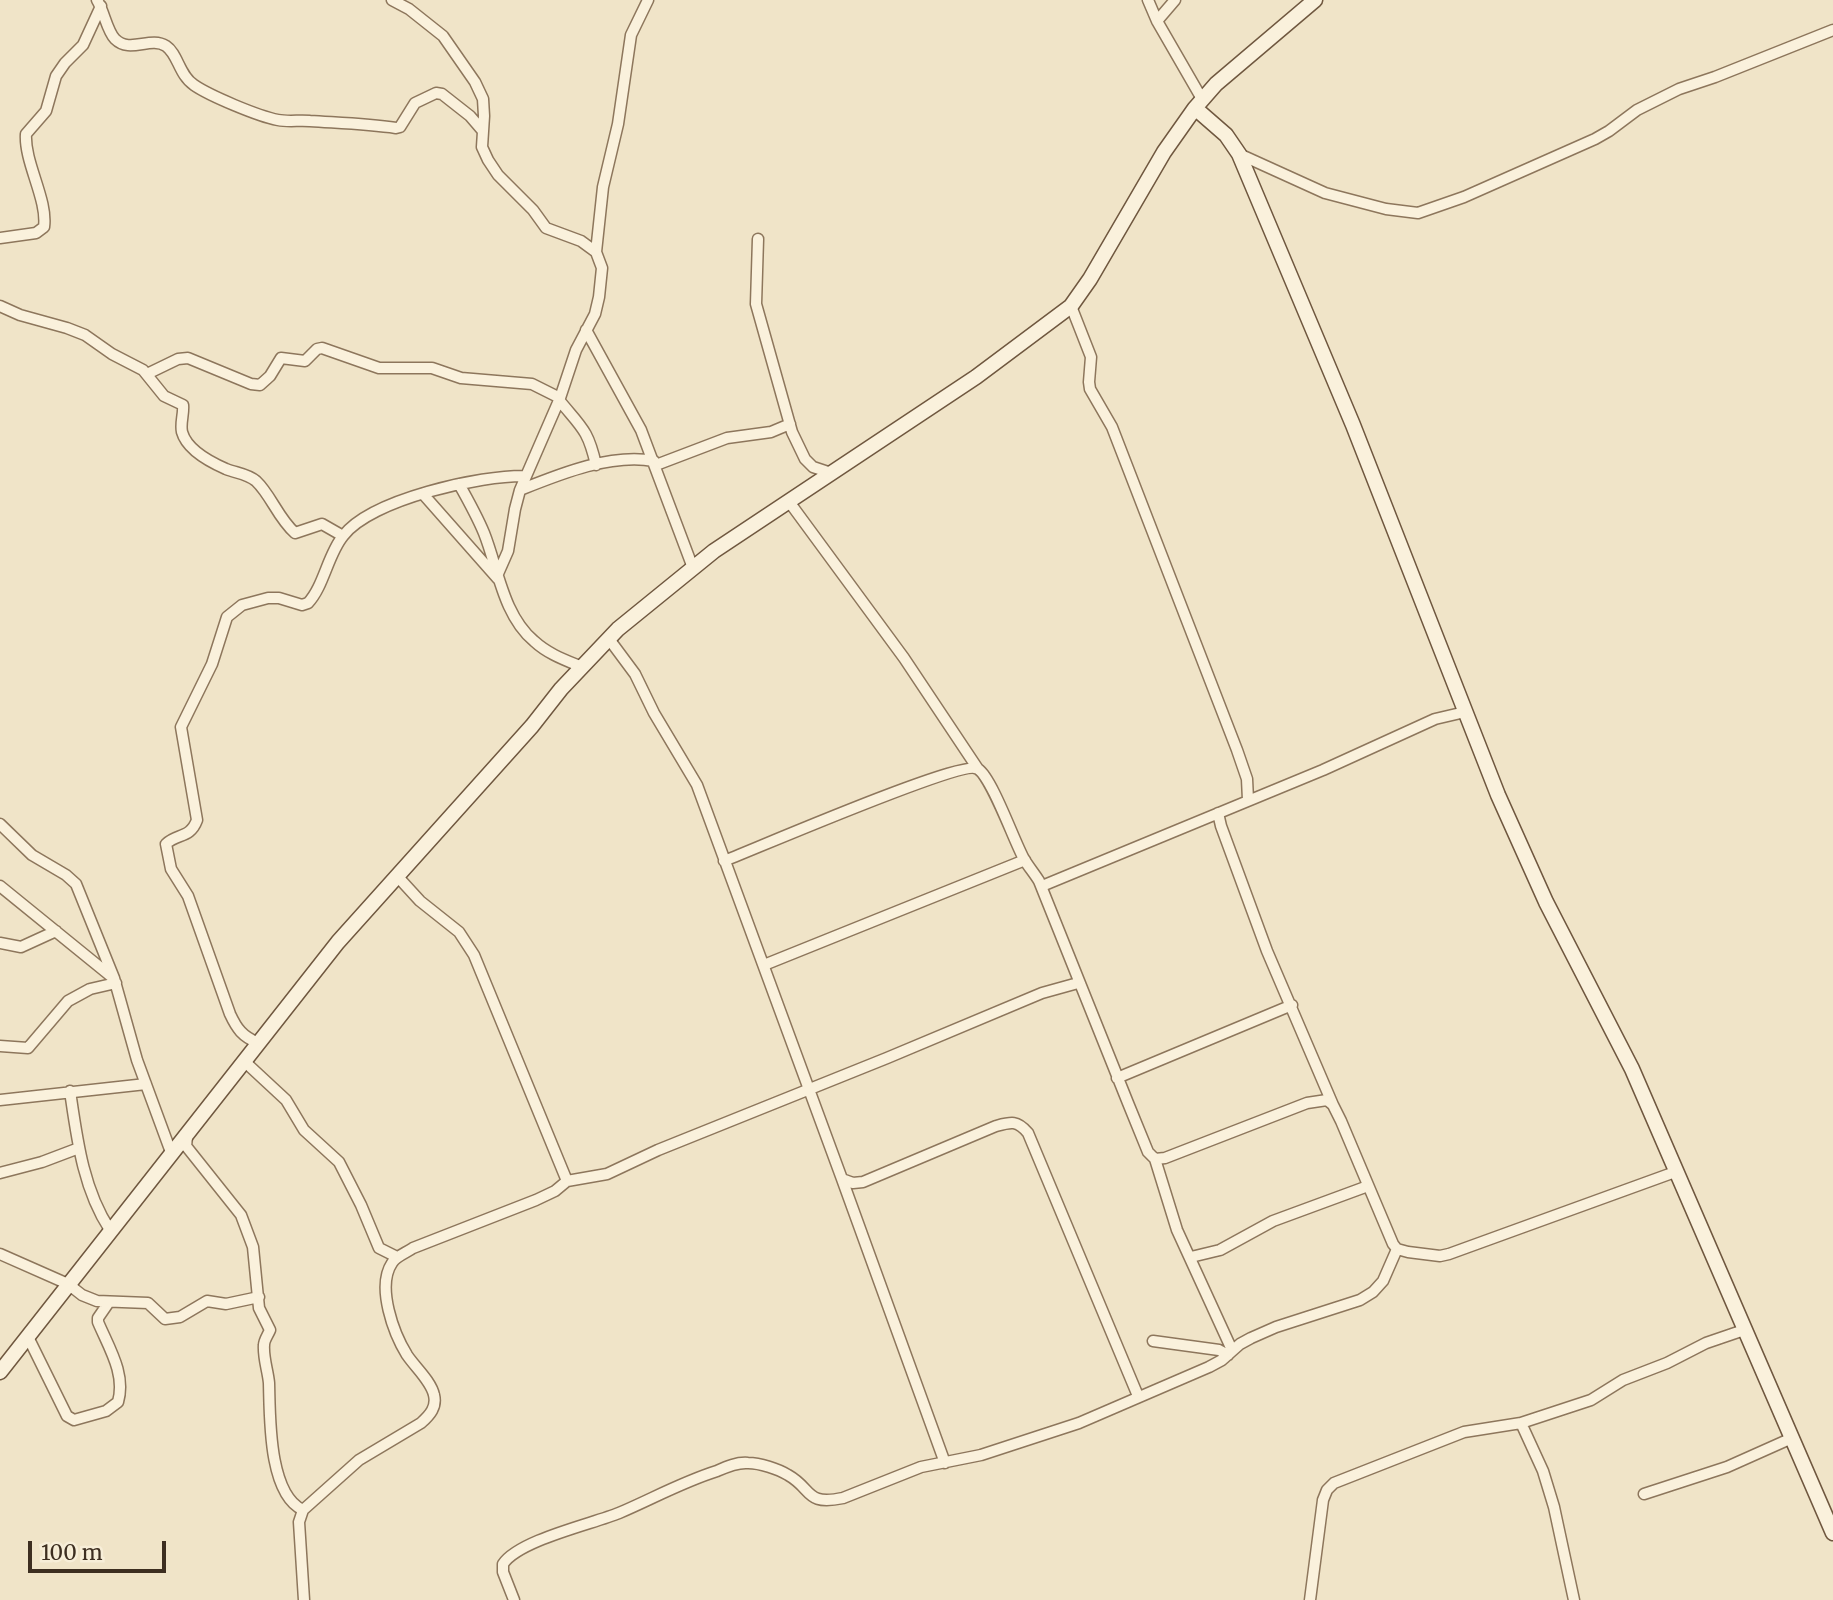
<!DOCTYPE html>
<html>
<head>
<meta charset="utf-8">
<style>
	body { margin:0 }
	#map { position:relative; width:1833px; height:1600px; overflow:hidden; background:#f0e4c8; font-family:Merriweather,serif }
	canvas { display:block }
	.scale { position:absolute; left:28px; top:1541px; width:138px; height:32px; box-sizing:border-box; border:4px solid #3d2e20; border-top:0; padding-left:9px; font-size:21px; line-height:24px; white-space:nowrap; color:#3d2e20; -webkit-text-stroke:5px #f7eed8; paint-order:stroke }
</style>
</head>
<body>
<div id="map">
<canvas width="1833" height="1600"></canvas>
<div class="scale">100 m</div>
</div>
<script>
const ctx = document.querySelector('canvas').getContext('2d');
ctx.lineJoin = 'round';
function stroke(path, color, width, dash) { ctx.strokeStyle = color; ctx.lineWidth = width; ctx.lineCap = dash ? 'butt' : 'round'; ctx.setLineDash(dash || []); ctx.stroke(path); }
const street = new Path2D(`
	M 97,0 C 104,11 107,31 115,39 C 130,54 150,36 166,46 C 178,54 179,75 194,85 C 210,96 258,116 278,120 C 288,122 300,120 310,121 C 339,123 368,124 396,128 L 400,127 L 415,103 L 436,93 L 442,94 L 470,116 L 482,130
	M 392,0 L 409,9 L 443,36 L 475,82 L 483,99 L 484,116 L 482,147 L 488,160 L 498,175 L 533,210 L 546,228 L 581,241 L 596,252 L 602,268 L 599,297 L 595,314 L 576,350 L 560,398 L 520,490 L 515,509 L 508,551 L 497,576
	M 1148,0 L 1157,21 L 1202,99
	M 1157,21 L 1175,0
	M 1239,154 L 1325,193 L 1386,209 L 1418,213 L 1464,197 L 1595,139 L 1609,131 L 1637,110 L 1679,89 L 1715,77 L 1833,30
	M 0,238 L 36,233 L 44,227 C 48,200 24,162 26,134 L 46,111 L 56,76 L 65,63 L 83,45 L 101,6
	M 758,239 L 756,304 L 792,432 L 805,459 L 813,467 L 831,473
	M 596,252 L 603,187 L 618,124 L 631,35 L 648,0
	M 0,306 L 20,315 L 67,328 L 85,335 L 112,354 L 143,370 L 164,396 L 183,405 C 184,414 180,423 182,432 C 187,450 210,462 226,469 C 236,473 248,474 256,481 C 271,495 278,518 295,533 L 322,524 L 343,536
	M 1071,306 L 1091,357 L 1089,382 L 1090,389 L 1112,427 L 1237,750 L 1247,779 L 1248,800
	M 586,330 L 641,430 L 693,568
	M 147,374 L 178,359 L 188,358 L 251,384 L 260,385 L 270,376 L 281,358 L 305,361 L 317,349 L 322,348 L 379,368 L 432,368 L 461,378 L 532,384 L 560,398
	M 559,400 C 581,427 588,429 596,465
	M 656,465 L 727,438 L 771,432 L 790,424
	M 459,484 C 468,500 477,516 484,533 C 498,568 503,615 534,641 C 548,654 565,660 582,667
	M 520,490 C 560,474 611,453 654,461
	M 423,494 L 498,579
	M 790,503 L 904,658 L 978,769
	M 609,639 L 635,674 L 654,713 L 697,785 L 842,1179 L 853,1183 L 863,1182 L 996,1126 C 1011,1122 1017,1120 1028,1133 L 1138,1396
	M 1218,813 L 1221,826 L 1267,951 L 1333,1105
	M 0,824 L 32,855 L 66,875 L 76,884 L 114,978 L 137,1060 L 172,1155
	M 724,861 C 755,849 963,759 978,769 C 992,778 1014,841 1024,859 C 1028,866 1034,873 1039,881 L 1128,1103 L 1148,1152 L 1155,1159 L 1165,1158 L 1307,1103 L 1327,1100 L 1333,1105 L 1341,1121 L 1393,1244 L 1397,1249 L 1408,1252 L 1440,1256 L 1449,1254 L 1675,1172
	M 398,877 L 420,901 L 459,932 L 474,955 L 567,1181
	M 0,886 L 112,977
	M 1042,886 L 1323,770 L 1435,719 L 1465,712
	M 0,943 L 21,947 L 56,931
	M 764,965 L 1025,860
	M 258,1043 C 242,1036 237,1029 230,1014 L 188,896 L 171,869 L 166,844 C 177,833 190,839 197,820 L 181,727 L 212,664 L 227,617 L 242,605 L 268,598 L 279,598 L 302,605 L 308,603 C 324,586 328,554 343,536 C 371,499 481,475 526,476
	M 0,1046 L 28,1048 L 68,1001 L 90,989 L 116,983
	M 244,1061 L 286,1100 L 304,1130 L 339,1162 L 361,1205 L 379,1248 L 397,1257
	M 1117,1078 L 1292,1005
	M 70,1091 C 77,1139 83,1189 110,1230
	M 0,1100 L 146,1084
	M 187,1137 L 186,1146 L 241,1215 L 253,1247 L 259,1308 L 270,1330 C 268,1335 264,1340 264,1345 C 263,1358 268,1371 269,1383 C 270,1415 268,1494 303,1510
	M 1155,1159 L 1177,1230 L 1232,1350
	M 0,1173 L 42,1162 L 79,1148
	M 842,1179 L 945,1463
	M 0,1254 L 68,1284 L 82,1295 L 97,1301 L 148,1303 L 165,1319 L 180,1317 L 207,1301 L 226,1304 L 259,1297
	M 1191,1257 L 1220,1250 L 1273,1221 L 1368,1186
	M 28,1337 L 67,1416 L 74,1420 L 106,1411 L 118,1402 C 126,1374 109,1348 98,1322 L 98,1318 L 109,1302
	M 1153,1341 L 1219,1350 L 1228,1355
	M 1521,1423 L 1543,1471 L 1554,1507 L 1574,1600
	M 1644,1494 L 1727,1467 L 1792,1438
	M 304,1600 L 299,1522 L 303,1510 L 359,1460 L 421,1423 C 430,1415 437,1407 434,1395 C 431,1381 415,1367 407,1355 C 394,1334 376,1287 392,1263 C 396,1256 406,1253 413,1248 L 536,1200 L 555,1191 L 567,1181 L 607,1174 L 658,1150 L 887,1058 L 1042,993 L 1078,983
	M 514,1600 L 503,1572 L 503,1564 C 519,1540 592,1524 619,1513 C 652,1499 682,1482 717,1471 C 726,1467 737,1462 748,1463 C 760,1463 778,1469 788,1475 C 813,1489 805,1506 843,1498 L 921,1467 L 981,1455 L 1079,1423 L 1209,1367 L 1222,1360 L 1240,1344 L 1251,1338 L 1276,1327 L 1360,1300 L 1373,1292 L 1383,1281 L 1397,1249
	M 1310,1600 L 1323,1500 L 1327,1490 L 1334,1483 L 1464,1432 L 1521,1423 L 1591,1400 L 1623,1380 L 1667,1363 L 1706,1343 L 1744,1330`);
const secondary = new Path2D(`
	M 1195,108 L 1226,135 L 1239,154 L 1353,425 L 1498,795 L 1546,902 L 1632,1069 L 1833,1533
	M 0,1372 L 338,942 L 532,726 L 561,689 L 618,629 L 714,551 L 976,377 L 1071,306 L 1090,279 L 1164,152 L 1195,108 L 1216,84 L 1315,0`);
stroke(street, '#8d765c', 13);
stroke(secondary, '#6f573f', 17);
stroke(street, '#faf1dc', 10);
stroke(secondary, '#faf1dc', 14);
</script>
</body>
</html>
